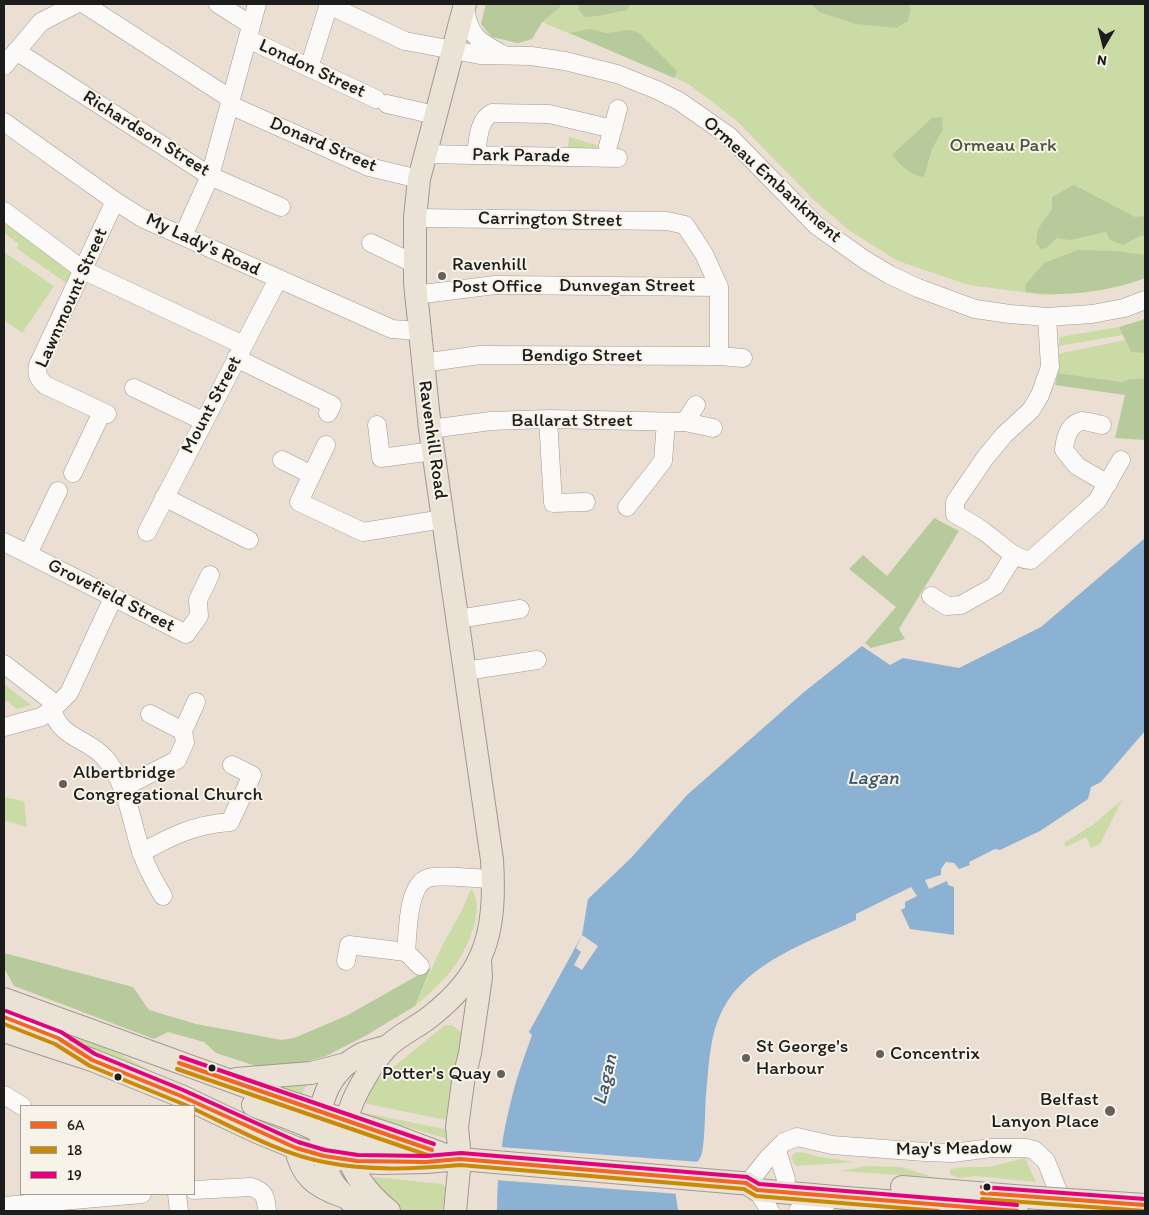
<!DOCTYPE html>
<html>
<head>
<meta charset="utf-8">
<style>
	body { margin:0 }
	#map { position:relative; width:1149px; height:1215px; overflow:hidden; background:#eadfd2; font-family:Itim,sans-serif }
	canvas { display:block }
	.frame { position:absolute; inset:0; border:5px solid #1c1c1c; pointer-events:none }
	.legend { position:absolute; left:20px; top:1105px; width:175px; height:90px; box-sizing:border-box; background:#f7f3e8; border:1px solid #9f9d96; margin:0; padding:6px 9px; list-style:none; font-size:15px; color:#1c1c1c }
	.legend li { display:flex; align-items:center; gap:10px; height:25px }
	.legend b { width:25px; border:1px solid #9f9d96 }
	.north { position:absolute; left:1079px; top:20px; width:50px; height:50px; -webkit-text-stroke:4px #f7f3e8; paint-order:stroke; rotate:188deg; font-size:14px; font-weight:700; line-height:20px; text-align:center; color:#1c1c1c }
	.north::after { content:''; display:block; margin:auto; width:18px; height:22px; background:#1c1c1c; clip-path:polygon(50% 0,100% 100%,50% 72%,0 100%) }
</style>
</head>
<body>
<div id="map">
<canvas width="1149" height="1215"></canvas>
<div class="frame"></div>
<ul class="legend">
<li><b style="height:6px;background:#f26522"></b>6A</li>
<li><b style="height:6px;background:#cb8a06"></b>18</li>
<li><b style="height:6px;background:#e5007d"></b>19</li>
</ul>
<div class="north">N</div>
</div>
<script>
const ctx = document.querySelector('canvas').getContext('2d');
ctx.lineJoin = 'round';
function paint(path, color) { ctx.fillStyle = color; ctx.fill(path, 'evenodd'); }
function stroke(path, color, width, dash) { ctx.strokeStyle = color; ctx.lineWidth = width; ctx.lineCap = dash ? 'butt' : 'round'; ctx.setLineDash(dash || []); ctx.stroke(path); }
function write(font, color, halo, rows, align = 'center') {
  ctx.font = font + ' Itim,sans-serif'; ctx.lineWidth = 4; ctx.setLineDash([]); ctx.textBaseline = 'middle'; ctx.strokeStyle = halo; ctx.fillStyle = color; for (const [text, x, y, turn = 0] of rows) {
    ctx.save(); ctx.translate(x, y); ctx.rotate((+turn || 0) * Math.PI / 180); ctx.textAlign = isNaN(turn) ? turn : align; if (halo) ctx.strokeText(text, 0, 0); ctx.fillText(text, 0, 0); ctx.restore();
  }
}
const green = new Path2D(`
	M 486,4 L 1145,4 L 1145,278 L 1136,281 L 1089,292 L 1045,295 L 969,285 L 898,261 L 850,231 L 815,201 L 736,120 L 687,83 L 542,22 L 532,39 L 518,43 L 492,37 L 481,24 Z
	M 569,137 L 596,145 L 598,147 L 597,149 L 568,149 Z
	M 4,219 L 74,271 L 69,285 L 16,248 L 19,244 L 4,233 Z
	M 4,252 L 54,286 L 22,333 L 4,320 Z
	M 1119,327 L 1123,335 L 1058,346 L 1060,337 Z
	M 1125,340 L 1131,352 L 1145,353 L 1145,378 L 1129,379 L 1122,382 L 1058,373 L 1058,354 Z
	M 4,684 L 31,705 L 17,709 L 4,699 Z
	M 4,797 L 24,801 L 27,827 L 4,820 Z
	M 1122,800 L 1100,844 L 1091,848 L 1086,837 L 1066,847 L 1064,843 L 1094,824 Z
	M 471,889 C 486,907 468,947 456,964 C 445,980 430,993 415,1006 L 441,948 L 462,910 Z
	M 445,1025 L 452,1025 L 462,1033 L 451,1121 L 363,1103 L 374,1083 Z
	M 75,1036 L 120,1054 L 169,1081 L 73,1040 Z
	M 308,1081 L 302,1094 L 275,1088 L 274,1086 Z
	M 360,1112 L 449,1130 L 448,1139 L 363,1114 Z
	M 801,1152 L 820,1157 L 855,1162 L 796,1166 L 791,1158 L 794,1153 Z
	M 1025,1158 L 1036,1182 L 976,1176 L 960,1178 L 950,1175 L 950,1169 L 965,1167 L 989,1167 Z
	M 866,1166 L 901,1167 L 927,1175 L 931,1177 L 840,1171 Z
	M 375,1177 L 443,1184 L 446,1188 L 442,1211 L 402,1211 L 381,1195 L 369,1180 Z`);
const forest = new Path2D(`
	M 486,4 L 562,4 L 558,9 L 542,22 L 532,39 L 518,43 L 492,37 L 481,24 Z
	M 580,4 L 630,4 L 627,10 L 598,16 L 584,17 L 578,8 Z
	M 812,4 L 909,4 L 911,8 L 908,21 L 896,28 L 856,24 L 819,12 Z
	M 590,29 L 606,33 L 630,30 L 639,33 L 677,71 L 674,78 L 570,33 Z
	M 942,117 L 943,129 L 932,149 L 924,177 C 909,175 902,166 892,155 L 932,118 Z
	M 1074,185 L 1135,217 L 1145,216 L 1145,237 L 1142,235 L 1123,245 L 1110,240 L 1106,232 L 1070,240 L 1057,238 L 1046,248 L 1041,249 L 1036,243 L 1038,229 L 1052,209 L 1052,197 Z
	M 1078,250 L 1115,251 L 1145,255 L 1145,278 C 1110,292 1063,297 1025,292 L 1026,284 L 1044,263 Z
	M 1145,319 L 1145,353 L 1131,352 L 1119,327 Z
	M 1058,373 L 1122,382 L 1129,379 L 1145,378 L 1145,440 L 1115,438 L 1125,395 L 1055,385 Z
	M 934,518 L 959,531 L 899,629 L 905,639 L 871,648 L 865,643 L 896,607 L 849,569 L 863,555 L 887,576 Z
	M 4,953 L 133,987 L 149,1010 L 196,1024 L 282,1040 L 294,1038 L 346,1016 L 431,968 L 415,1006 L 365,1036 L 326,1056 L 304,1062 L 262,1068 L 216,1053 L 204,1042 L 168,1032 L 154,1039 L 14,986 L 4,968 Z`);
const water = new Path2D(`
	M 1145,538 L 1145,731 L 1101,782 L 1091,787 L 1088,799 L 1040,831 L 1000,850 L 995,849 L 969,862 L 970,865 L 959,869 L 954,863 L 946,862 L 941,869 L 941,875 L 925,880 L 929,889 L 947,881 L 948,885 L 954,887 L 954,935 L 910,929 L 901,910 L 905,908 L 905,902 L 917,896 L 911,887 L 856,914 L 856,920 C 811,941 747,962 723,1009 C 709,1035 709,1067 706,1095 C 705,1107 705,1147 701,1156 C 696,1166 683,1180 675,1189 L 678,1211 L 497,1211 C 497,1173 502,1134 512,1097 C 517,1076 525,1055 532,1035 L 529,1032 L 582,935 L 588,899 L 631,858 L 687,795 L 804,692 L 862,646 L 890,665 L 903,658 L 959,668 L 1041,627 Z`);
const pier = new Path2D(`
	M 582,935 L 598,946 L 582,970 L 574,965 L 581,952 L 576,948 Z
	M 500,1147 L 700,1162 L 678,1190 L 679,1194 L 495,1180 Z`);
const minor = new Path2D(`
	M 84,4 L 231,99
	M 218,4 L 251,25
	M 329,5 L 405,41 L 480,55 L 531,56 L 565,61 L 617,74 L 657,90 L 679,101 L 729,136 L 817,226 L 865,260 L 890,275 L 918,288 L 975,309 L 1010,314 L 1047,317 L 1092,314 L 1124,308 L 1145,300
	M 465,7 C 468,35 478,41 502,54
	M 248,39 L 376,99
	M 16,51 L 210,176 L 281,207
	M 4,66 L 41,22 L 76,4
	M 309,68 L 329,4
	M 387,104 L 435,115
	M 230,105 L 369,167 L 419,179
	M 4,122 L 115,201 L 142,218 L 392,329 L 419,331
	M 608,146 L 618,109
	M 425,154 L 618,158
	M 476,155 C 478,141 478,120 492,113 L 549,114 L 613,129
	M 4,211 L 83,270 L 243,345
	M 415,218 L 667,221 L 685,225 L 704,254 L 719,287 L 719,356
	M 183,236 L 210,176 L 257,4
	M 371,243 L 415,264
	M 415,295 L 495,285 L 719,287
	M 1047,317 L 1050,367 L 1040,395 L 1031,410 L 1004,435 L 985,458 L 955,502 L 955,514 C 966,520 976,526 986,533 C 1000,543 1014,560 1031,560 L 1097,501 L 1121,460
	M 236,358 L 332,405 L 328,413
	M 422,363 L 480,355 L 719,356 L 743,358
	M 134,388 L 203,421
	M 107,414 L 45,385 C 38,378 36,374 38,365 L 115,201
	M 548,419 L 553,503 L 586,502
	M 685,422 L 696,405
	M 377,425 L 381,458 L 433,451
	M 1102,425 C 1096,424 1088,421 1082,421 C 1069,424 1065,438 1064,450 L 1077,466 L 1108,484
	M 430,429 L 491,421 L 548,419 L 685,422 L 713,428
	M 326,445 L 299,502 L 363,532 L 443,519
	M 282,460 L 312,475
	M 73,473 L 102,412
	M 164,497 L 249,540
	M 627,507 L 663,461 L 666,422
	M 147,532 L 278,279
	M 4,542 L 186,634 L 199,616 L 198,600 L 210,575
	M 28,554 L 58,491
	M 931,596 L 947,606 L 961,605 L 995,586 L 1014,555
	M 458,619 L 520,609
	M 4,664 L 53,702 C 53,707 53,713 55,717 C 64,738 91,741 105,758 C 127,783 131,821 141,851 C 146,867 154,881 163,896
	M 466,671 L 537,660
	M 150,714 L 183,731
	M 4,727 L 41,717 L 53,709 L 69,693 L 113,598
	M 122,788 L 177,760 L 185,742 L 183,731 L 196,702
	M 141,853 C 173,835 194,825 230,822 L 252,775 L 232,765
	M 406,952 L 420,966
	M 346,961 L 349,945 L 406,952 C 408,933 407,885 428,878 C 439,874 479,879 493,879
	M 4,1017 L 60,1039
	M 4,1095 L 22,1106
	M 778,1148 L 778,1154 L 786,1179
	M 753,1177 L 768,1158 L 784,1142 L 797,1137 L 832,1145 L 925,1152 L 952,1153 L 992,1148 L 1026,1148 L 1034,1150 L 1046,1161 L 1066,1211
	M 194,1190 L 251,1187 C 265,1191 266,1198 267,1211
	M 757,1190 L 770,1211
	M 177,1194 L 179,1211
	M 4,1206 L 142,1194
	M 798,1211 C 806,1202 815,1203 827,1203`);
const major = new Path2D(`
	M 4,999 L 289,1102 L 395,1136 L 453,1158
	M 4,1031 L 92,1060 L 181,1096 L 257,1132 L 296,1148 L 324,1156 L 350,1161 L 380,1163 L 426,1162 L 460,1159 L 740,1183 L 746,1183 L 757,1190 L 846,1198 L 1017,1211
	M 236,1079 L 311,1073 L 346,1064
	M 253,1105 C 282,1117 321,1125 342,1150 C 350,1159 353,1171 360,1180 C 368,1192 378,1202 389,1211
	M 336,1133 L 346,1139 L 405,1152
	M 296,1148 C 301,1176 316,1187 342,1196
	M 350,1161 C 343,1125 346,1109 365,1078 C 371,1067 379,1056 387,1047 C 400,1034 418,1027 431,1016 C 450,1001 470,980 480,958 C 494,928 494,892 492,860 L 430,429 L 415,283 L 415,218 L 419,179 L 465,4
	M 902,1187 L 1039,1198
	M 362,1211 C 351,1202 340,1193 332,1181 C 326,1171 324,1156 322,1144 C 315,1107 327,1072 362,1054 C 370,1050 380,1049 388,1046
	M 455,1211 L 460,1159 L 457,1127 L 463,1082 L 470,1053 L 481,977 L 480,959`);
const majorBridge = new Path2D(`
	M 1039,1198 L 1145,1205`);
const bus1 = new Path2D(`
	M 4,1017 L 58,1038 L 92,1060 L 181,1096 L 296,1148 L 324,1156 L 357,1161 L 426,1162 L 460,1159 L 746,1183 L 757,1190 L 1017,1211
	M 179,1063 L 432,1150
	M 982,1193 L 1145,1205`);
const bus2 = new Path2D(`
	M 4,1024 L 55,1044 L 90,1066 L 188,1106
	M 177,1069 L 430,1156
	M 194,1109 C 235,1128 278,1153 324,1162 C 368,1171 415,1169 460,1165 L 744,1189 L 756,1196 L 938,1211
	M 982,1199 L 1145,1211`);
const bus3 = new Path2D(`
	M 6,1011 L 61,1032 L 95,1054 L 183,1090 L 298,1142 L 325,1150 L 358,1155 L 426,1156 L 461,1153 L 747,1177 L 759,1184 L 1017,1205
	M 181,1057 L 434,1144
	M 982,1187 L 1145,1199`);
const markers = [
	[442,276,5,"#64605c"],
	[63,784,5,"#64605c"],
	[880,1054,5,"#64605c"],
	[746,1058,5,"#64605c"],
	[212,1068,4.5,"#1c1c1c"],
	[501,1074,5,"#64605c"],
	[118,1077,4.5,"#1c1c1c"],
	[1110,1111,6,"#64605c"],
	[987,1187,4.5,"#1c1c1c"]
];
const streetNames = [
	["London Street",312,69,25],
	["Richardson Street",146,134,32],
	["Donard Street",323,145,23],
	["Park Parade",521,156,1],
	["Ormeau Embankment",772,180,42],
	["Carrington Street",550,220,1],
	["My Lady's Road",203,245,25],
	["Dunvegan Street",627,286],
	["Lawnmount Street",72,298,-66],
	["Bendigo Street",582,356],
	["Mount Street",212,405,-62],
	["Ballarat Street",572,421],
	["Ravenhill Road",432,440,82],
	["Grovefield Street",111,596,27],
	["May's Meadow",954,1149,-1]
];
const parkNames = [
	["Ormeau Park",1003,146]
];
const poiNames = [
	["Ravenhill",452,265],
	["Post Office",452,287],
	["Albertbridge",73,773],
	["Congregational Church",73,795],
	["St George's",756,1047],
	["Harbour",756,1069],
	["Concentrix",890,1054],
	["Potter's Quay",491,1074,"right"],
	["Belfast",1099,1100,"right"],
	["Lanyon Place",1099,1122,"right"]
];
const waterNames = [
	["Lagan",873,779],
	["Lagan",606,1080,-77]
];
paint(green, '#cbdba5');
paint(forest, '#b6ca9c');
paint(water, '#8cb2d3');
paint(pier, '#eadfd2');
stroke(minor, '#a09992', 19);
stroke(major, '#a09992', 24);
stroke(minor, '#fcfaf8', 18);
stroke(major, '#e9e2d5', 22);
stroke(majorBridge, '#a09992', 24, []);
stroke(majorBridge, '#e9e2d5', 22);
stroke(bus1, '#f26522', 4);
stroke(bus2, '#cb8a06', 4);
stroke(bus3, '#e5007d', 4);
for (const [x, y, r, color] of markers) { const dot = new Path2D(); dot.arc(x, y, r, 0, 2 * Math.PI); ctx.fillStyle = color; ctx.fill(dot); stroke(dot, '#f7f3e8', 2); }
write('19px', '#1c1c1c', '#f7f3e8', streetNames);
write('19px', '#49543a', '#f7f3e8', parkNames);
write('19px', '#1c1c1c', '#f7f3e8', poiNames, 'left');
write('italic 20px', '#3c576f', '#f7f3e8', waterNames);
</script>
</body>
</html>
